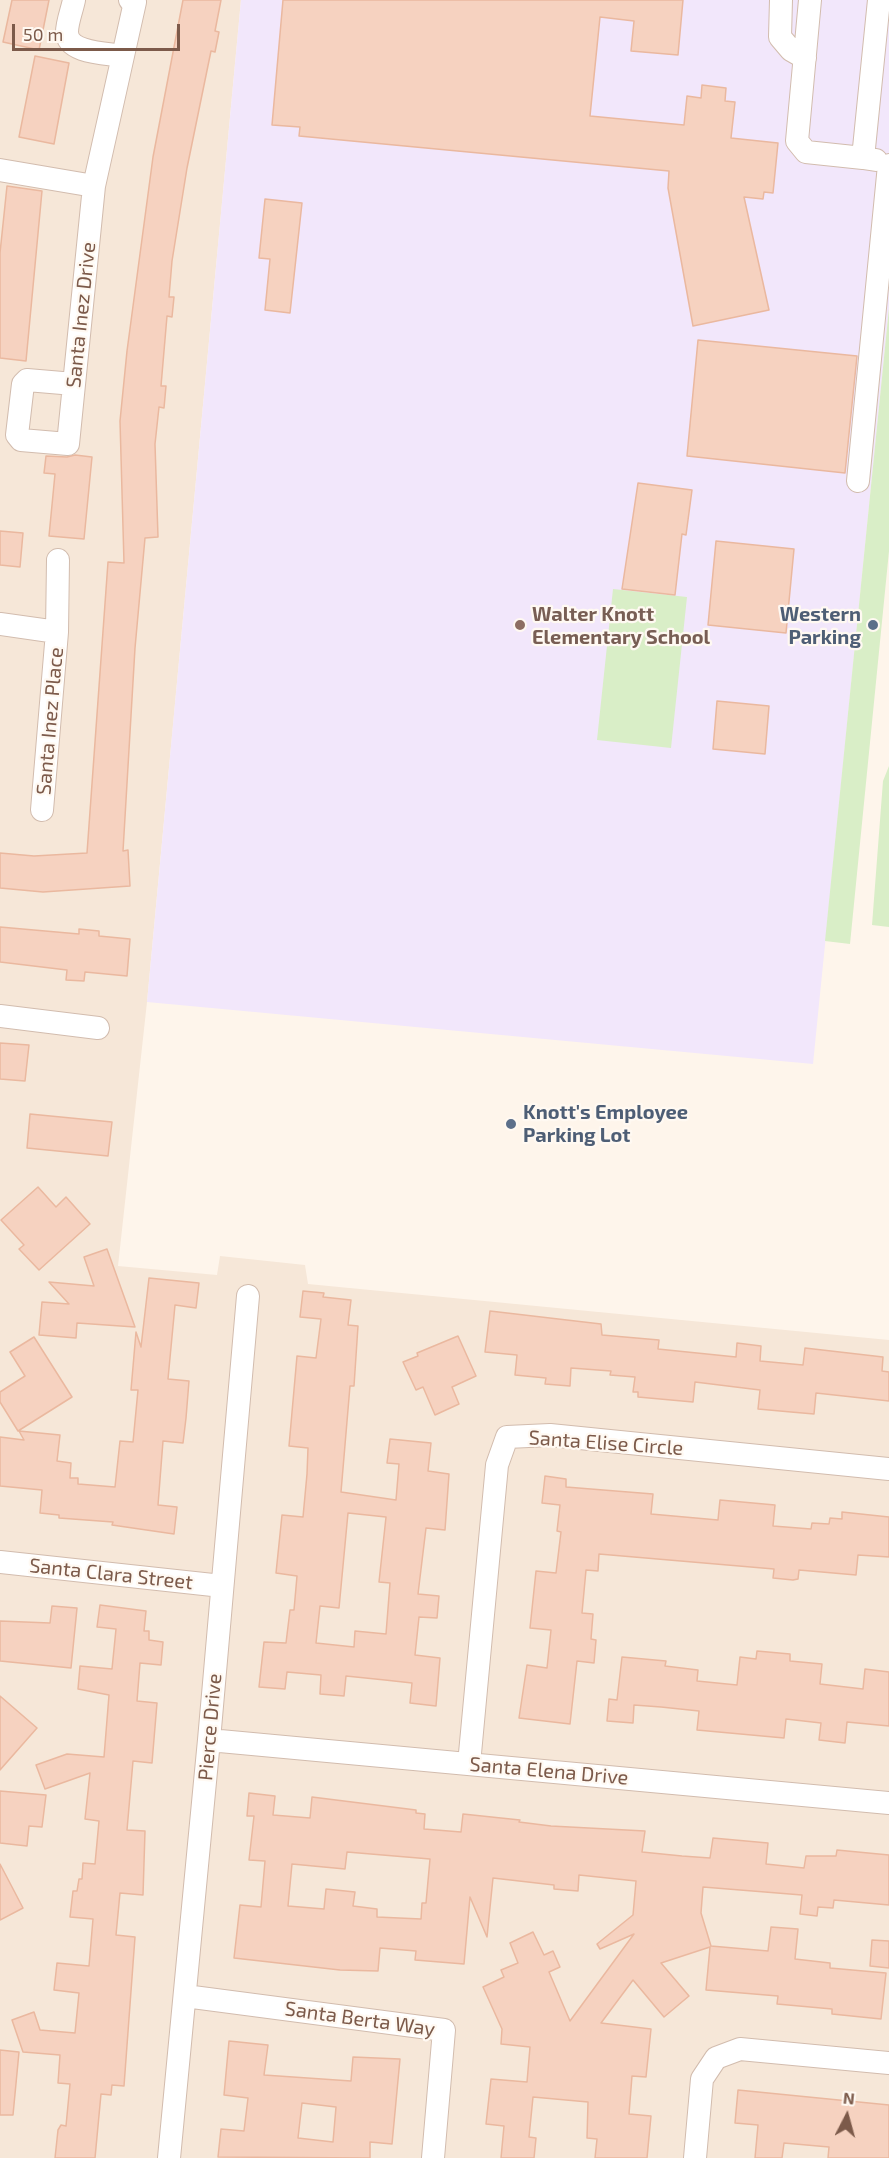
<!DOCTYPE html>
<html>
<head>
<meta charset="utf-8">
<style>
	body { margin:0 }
	#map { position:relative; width:889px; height:2158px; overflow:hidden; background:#fef5eb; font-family:"Exo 2",sans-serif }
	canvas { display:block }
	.north { position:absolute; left:817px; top:2086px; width:60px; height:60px; -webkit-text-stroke:4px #fff9f2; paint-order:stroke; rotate:6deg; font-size:16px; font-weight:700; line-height:24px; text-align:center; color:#7c5a4a }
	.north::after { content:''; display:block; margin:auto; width:21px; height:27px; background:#7c5a4a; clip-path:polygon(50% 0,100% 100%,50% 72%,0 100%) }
	.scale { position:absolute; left:12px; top:24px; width:168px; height:27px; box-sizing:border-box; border:3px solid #7c5a4a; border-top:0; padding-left:8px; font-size:18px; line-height:21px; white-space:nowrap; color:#7c5a4a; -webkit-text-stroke:4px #fff9f2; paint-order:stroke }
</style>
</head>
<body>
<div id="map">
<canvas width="889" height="2158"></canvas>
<div class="north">N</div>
<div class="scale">50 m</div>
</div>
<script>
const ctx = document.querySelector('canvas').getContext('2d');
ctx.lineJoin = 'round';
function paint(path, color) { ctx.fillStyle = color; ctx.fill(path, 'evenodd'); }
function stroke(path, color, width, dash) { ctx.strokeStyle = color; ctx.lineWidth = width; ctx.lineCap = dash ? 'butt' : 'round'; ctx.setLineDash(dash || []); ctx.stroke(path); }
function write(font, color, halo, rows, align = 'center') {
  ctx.font = font + ' "Exo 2",sans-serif'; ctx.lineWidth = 4.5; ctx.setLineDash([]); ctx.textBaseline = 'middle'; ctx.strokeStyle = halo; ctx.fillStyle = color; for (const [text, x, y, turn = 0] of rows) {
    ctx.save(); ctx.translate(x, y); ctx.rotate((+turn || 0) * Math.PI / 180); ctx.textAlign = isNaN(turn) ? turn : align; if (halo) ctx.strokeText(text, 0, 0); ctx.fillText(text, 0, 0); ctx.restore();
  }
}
const residential = new Path2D(`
	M 0,0 L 241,0 L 147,1002 L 118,1266 L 217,1275 L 220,1256 L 305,1265 L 308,1284 L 889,1340 L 889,2158 L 0,2158 Z`);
const education = new Path2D(`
	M 241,0 L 889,0 L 889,308 L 813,1064 L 147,1002 Z`);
const green = new Path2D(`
	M 889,308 L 889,551 L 850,944 L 825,941 Z
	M 613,589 L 687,597 L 671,748 L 597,740 Z
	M 889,766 L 889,927 L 872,925 L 883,781 Z`);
const building = new Path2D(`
	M 12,0 L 49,0 L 39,50 L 3,42 Z
	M 183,0 L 221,0 L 215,31 L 219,32 L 215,52 L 211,51 L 187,168 L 172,261 L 169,297 L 174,297 L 172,317 L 167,316 L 161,386 L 166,386 L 164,408 L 159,407 L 155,444 L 158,537 L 145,538 L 135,648 L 123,851 L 128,850 L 130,886 L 43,892 L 0,888 L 0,853 L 34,856 L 87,853 L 108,562 L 124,563 L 120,421 L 127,351 L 153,157 Z
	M 283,0 L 683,0 L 678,55 L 631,51 L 634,21 L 600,17 L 590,116 L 684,125 L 687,96 L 701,98 L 702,85 L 726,88 L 725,101 L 735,102 L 731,138 L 778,143 L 773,193 L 764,192 L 763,199 L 744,197 L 769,310 L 693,326 L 668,188 L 669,171 L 299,136 L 300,127 L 272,125 Z
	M 35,56 L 69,63 L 54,144 L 19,137 Z
	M 7,186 L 42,191 L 26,361 L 0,358 L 0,253 Z
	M 265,199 L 302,203 L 290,313 L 265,310 L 270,259 L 259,258 Z
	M 698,340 L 857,356 L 845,473 L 687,456 Z
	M 75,455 L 92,457 L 84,539 L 49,536 L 55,474 L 44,473 L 46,456 L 67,457 Z
	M 638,483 L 692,490 L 686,535 L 682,534 L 675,595 L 622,589 Z
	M 0,531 L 23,533 L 20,567 L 0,565 Z
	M 716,541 L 794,549 L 786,633 L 708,625 Z
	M 717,701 L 769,706 L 765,754 L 713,749 Z
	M 0,927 L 79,934 L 79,929 L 99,931 L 99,936 L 130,939 L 127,976 L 85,972 L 84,981 L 66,980 L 67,970 L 0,962 Z
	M 0,1043 L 29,1045 L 25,1081 L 0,1079 Z
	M 30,1114 L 112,1122 L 108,1156 L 27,1148 Z
	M 38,1187 L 56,1207 L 66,1197 L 90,1224 L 39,1270 L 19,1249 L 24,1245 L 1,1220 Z
	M 107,1249 L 135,1327 L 77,1323 L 76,1338 L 39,1335 L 42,1302 L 69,1304 L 49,1282 L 94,1286 L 84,1257 Z
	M 149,1278 L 199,1283 L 196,1308 L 175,1305 L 168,1379 L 189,1381 L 186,1418 L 183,1443 L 163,1441 L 158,1505 L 177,1507 L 174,1534 L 112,1525 L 113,1522 L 59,1518 L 59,1515 L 40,1513 L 42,1490 L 0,1486 L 0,1437 L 24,1440 L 19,1431 L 60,1435 L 57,1461 L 71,1463 L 70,1478 L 78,1478 L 78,1484 L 115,1487 L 120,1441 L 133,1442 L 138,1390 L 131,1390 L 136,1332 L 141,1347 Z
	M 303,1291 L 324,1293 L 323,1297 L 351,1300 L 348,1325 L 358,1326 L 354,1386 L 350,1386 L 341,1492 L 396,1500 L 399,1464 L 387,1463 L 390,1439 L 431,1443 L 428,1471 L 449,1474 L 445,1530 L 426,1528 L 418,1594 L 439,1596 L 437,1618 L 419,1617 L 415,1655 L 440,1658 L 436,1706 L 410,1703 L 412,1683 L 385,1680 L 346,1676 L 344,1696 L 320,1694 L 321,1675 L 287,1672 L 285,1689 L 259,1687 L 264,1642 L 286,1643 L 290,1610 L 294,1610 L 297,1576 L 276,1573 L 282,1515 L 303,1517 L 307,1474 L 308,1448 L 289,1446 L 297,1356 L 316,1358 L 321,1319 L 300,1317 ZM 348,1513 L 386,1517 L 379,1582 L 390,1583 L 386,1634 L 355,1631 L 354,1647 L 316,1643 L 320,1606 L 339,1608 Z
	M 490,1311 L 601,1324 L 602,1335 L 659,1340 L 658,1349 L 736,1357 L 737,1343 L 761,1346 L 760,1361 L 803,1365 L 805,1348 L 883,1357 L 882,1371 L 889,1372 L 889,1401 L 816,1393 L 814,1414 L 791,1412 L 758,1409 L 760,1390 L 695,1382 L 693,1402 L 638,1397 L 638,1392 L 633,1392 L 635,1377 L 610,1375 L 611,1371 L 571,1368 L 570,1386 L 545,1384 L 546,1378 L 515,1375 L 517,1355 L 485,1352 Z
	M 458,1336 L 476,1376 L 452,1387 L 459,1404 L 435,1415 L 423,1387 L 416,1390 L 403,1362 L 418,1356 L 417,1353 Z
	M 34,1337 L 72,1397 L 18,1431 L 0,1402 L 0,1392 L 25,1376 L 10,1352 Z
	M 545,1476 L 566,1479 L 566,1487 L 653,1494 L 651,1514 L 718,1520 L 720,1500 L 775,1505 L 773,1526 L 811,1529 L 812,1523 L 829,1524 L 830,1518 L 842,1519 L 842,1512 L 889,1517 L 889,1557 L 858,1555 L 856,1575 L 799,1570 L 798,1579 L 793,1580 L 773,1578 L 774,1569 L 599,1554 L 598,1571 L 586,1570 L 582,1613 L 593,1614 L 591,1639 L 596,1640 L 594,1663 L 577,1661 L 570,1724 L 519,1718 L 527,1665 L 547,1668 L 551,1630 L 530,1628 L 536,1571 L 556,1573 L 561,1532 L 557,1531 L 560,1505 L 542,1503 Z
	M 100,1605 L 146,1611 L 144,1631 L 149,1631 L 149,1640 L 163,1642 L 161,1665 L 140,1663 L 137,1701 L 157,1703 L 152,1763 L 133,1761 L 127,1830 L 145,1831 L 143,1895 L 120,1893 L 116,1935 L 135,1937 L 124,2086 L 112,2085 L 111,2095 L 101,2094 L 95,2158 L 55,2158 L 58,2130 L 61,2125 L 66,2126 L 70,2084 L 58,2083 L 60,2055 L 23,2052 L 12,2020 L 34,2012 L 40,2030 L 75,2033 L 79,1993 L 54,1990 L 57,1963 L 89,1966 L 93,1919 L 70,1917 L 73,1891 L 77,1891 L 79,1879 L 82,1879 L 83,1863 L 95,1864 L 99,1821 L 85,1819 L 90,1773 L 45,1789 L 36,1765 L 67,1754 L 104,1757 L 109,1695 L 78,1689 L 80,1666 L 112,1669 L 116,1629 L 97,1627 Z
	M 52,1606 L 77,1608 L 71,1668 L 0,1661 L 0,1621 L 50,1623 Z
	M 757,1651 L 790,1654 L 790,1661 L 822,1664 L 820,1684 L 863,1689 L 865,1669 L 889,1672 L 889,1726 L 847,1722 L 845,1743 L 819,1740 L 821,1723 L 786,1719 L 784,1738 L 697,1730 L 699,1711 L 661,1707 L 634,1705 L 633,1723 L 607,1721 L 609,1699 L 617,1700 L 622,1657 L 666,1661 L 665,1666 L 698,1670 L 697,1681 L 737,1685 L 740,1657 L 756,1659 Z
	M 0,1696 L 37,1728 L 0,1770 Z
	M 0,1791 L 46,1795 L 42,1827 L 29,1826 L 27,1846 L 0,1843 Z
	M 249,1793 L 275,1796 L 273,1815 L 310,1818 L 312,1797 L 416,1810 L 416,1813 L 425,1814 L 424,1829 L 461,1832 L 463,1814 L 520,1820 L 519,1822 L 551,1826 L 645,1831 L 642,1852 L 682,1856 L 710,1858 L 713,1838 L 768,1843 L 766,1864 L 804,1868 L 806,1856 L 836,1856 L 837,1850 L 889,1855 L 889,1905 L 834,1900 L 833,1908 L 818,1907 L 817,1916 L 800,1914 L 802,1895 L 703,1887 L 701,1913 L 711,1946 L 768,1951 L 771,1927 L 798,1929 L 795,1959 L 830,1963 L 830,1968 L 886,1973 L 881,2019 L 832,2014 L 832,2009 L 777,2004 L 778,1996 L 706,1990 L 710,1947 L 661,1963 L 689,1996 L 664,2017 L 633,1980 L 601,2023 L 651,2029 L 646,2077 L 632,2076 L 629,2114 L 651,2116 L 647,2158 L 595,2158 L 597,2139 L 587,2138 L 588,2102 L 533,2097 L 529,2137 L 536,2138 L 534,2158 L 501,2158 L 504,2126 L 486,2124 L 491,2079 L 527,2082 L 530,2047 L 501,2044 L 502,2029 L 483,1987 L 504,1977 L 501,1970 L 518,1963 L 510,1943 L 533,1932 L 544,1955 L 553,1951 L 560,1967 L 549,1972 L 570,2021 L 634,1934 L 600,1949 L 597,1944 L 633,1915 L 636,1881 L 579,1875 L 578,1891 L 554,1889 L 554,1885 L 493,1878 L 487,1937 L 470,1897 L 464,1964 L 415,1960 L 416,1951 L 380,1948 L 378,1971 L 340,1970 L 234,1958 L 240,1905 L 261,1907 L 265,1861 L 249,1860 L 254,1816 L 247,1816 ZM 347,1852 L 430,1859 L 426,1903 L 422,1903 L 421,1919 L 377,1917 L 377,1909 L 353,1906 L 355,1892 L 326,1889 L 324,1909 L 288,1906 L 292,1864 L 345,1869 Z
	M 0,1864 L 23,1908 L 0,1920 Z
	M 872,1940 L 889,1941 L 889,1968 L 870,1966 Z
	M 229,2041 L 268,2045 L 264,2075 L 351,2081 L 353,2057 L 400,2059 L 392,2144 L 370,2142 L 370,2158 L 218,2157 L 221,2129 L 244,2131 L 248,2098 L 224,2095 ZM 302,2103 L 336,2107 L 333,2142 L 298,2138 Z
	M 0,2050 L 19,2052 L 13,2115 L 0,2115 Z
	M 738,2090 L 889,2105 L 889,2158 L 828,2158 L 829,2147 L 784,2143 L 782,2158 L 755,2158 L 758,2125 L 735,2123 Z`);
const minor = new Path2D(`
	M 74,0 C 72,10 67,22 67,32 C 67,54 108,53 123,56
	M 781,0 L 780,37 L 791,50 L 805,58
	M 810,0 L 797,141 L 806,152 L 863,158
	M 876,160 L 863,158 L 879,0
	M 0,170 L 94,186
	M 74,384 L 27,380 L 23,384 L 17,435 L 21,440 L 68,444 L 94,186 L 135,2 L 130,0
	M 858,481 L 889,165
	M 0,624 L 57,632
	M 42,810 L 57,632 L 58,560
	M 0,1016 L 98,1028
	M 0,1562 L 222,1586
	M 209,1740 L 889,1803
	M 469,1764 L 497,1465 L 507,1437 L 550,1435 L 889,1469
	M 185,1996 L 444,2030 L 433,2158
	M 169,2158 L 209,1740 L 248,1296
	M 695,2158 L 702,2079 L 716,2058 L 740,2049 L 889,2063`);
const markers = [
	[520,625,6,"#8d6e63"],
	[873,625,6,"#5c6f8a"],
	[511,1124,6,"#5c6f8a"]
];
const streetNames = [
	["Santa Inez Drive",81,315,-84],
	["Santa Inez Place",50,721,-85],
	["Santa Elise Circle",606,1443,4],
	["Santa Clara Street",111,1574,6],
	["Pierce Drive",210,1727,-85],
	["Santa Elena Drive",549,1771,5],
	["Santa Berta Way",360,2019,8]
];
const educationNames = [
	["Walter Knott",532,614],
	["Elementary School",532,637]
];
const serviceNames = [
	["Western",861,614],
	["Parking",861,637],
	["Knott's Employee",523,1112,"left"],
	["Parking Lot",523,1135,"left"]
];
paint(residential, '#f6e7d8');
paint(education, '#f2e7fb');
paint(green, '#d9eec7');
paint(building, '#f6d2c0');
stroke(building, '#eab89f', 1.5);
stroke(minor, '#d2bcae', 24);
stroke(minor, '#fff', 22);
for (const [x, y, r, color] of markers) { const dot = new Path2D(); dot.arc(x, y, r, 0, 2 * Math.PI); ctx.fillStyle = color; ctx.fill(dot); stroke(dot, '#fff9f2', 2); }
write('20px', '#7c5a4a', '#fff9f2', streetNames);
write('bold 20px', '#785e54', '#fff9f2', educationNames, 'left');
write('bold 20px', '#4e5e75', '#fff9f2', serviceNames, 'right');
</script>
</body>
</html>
